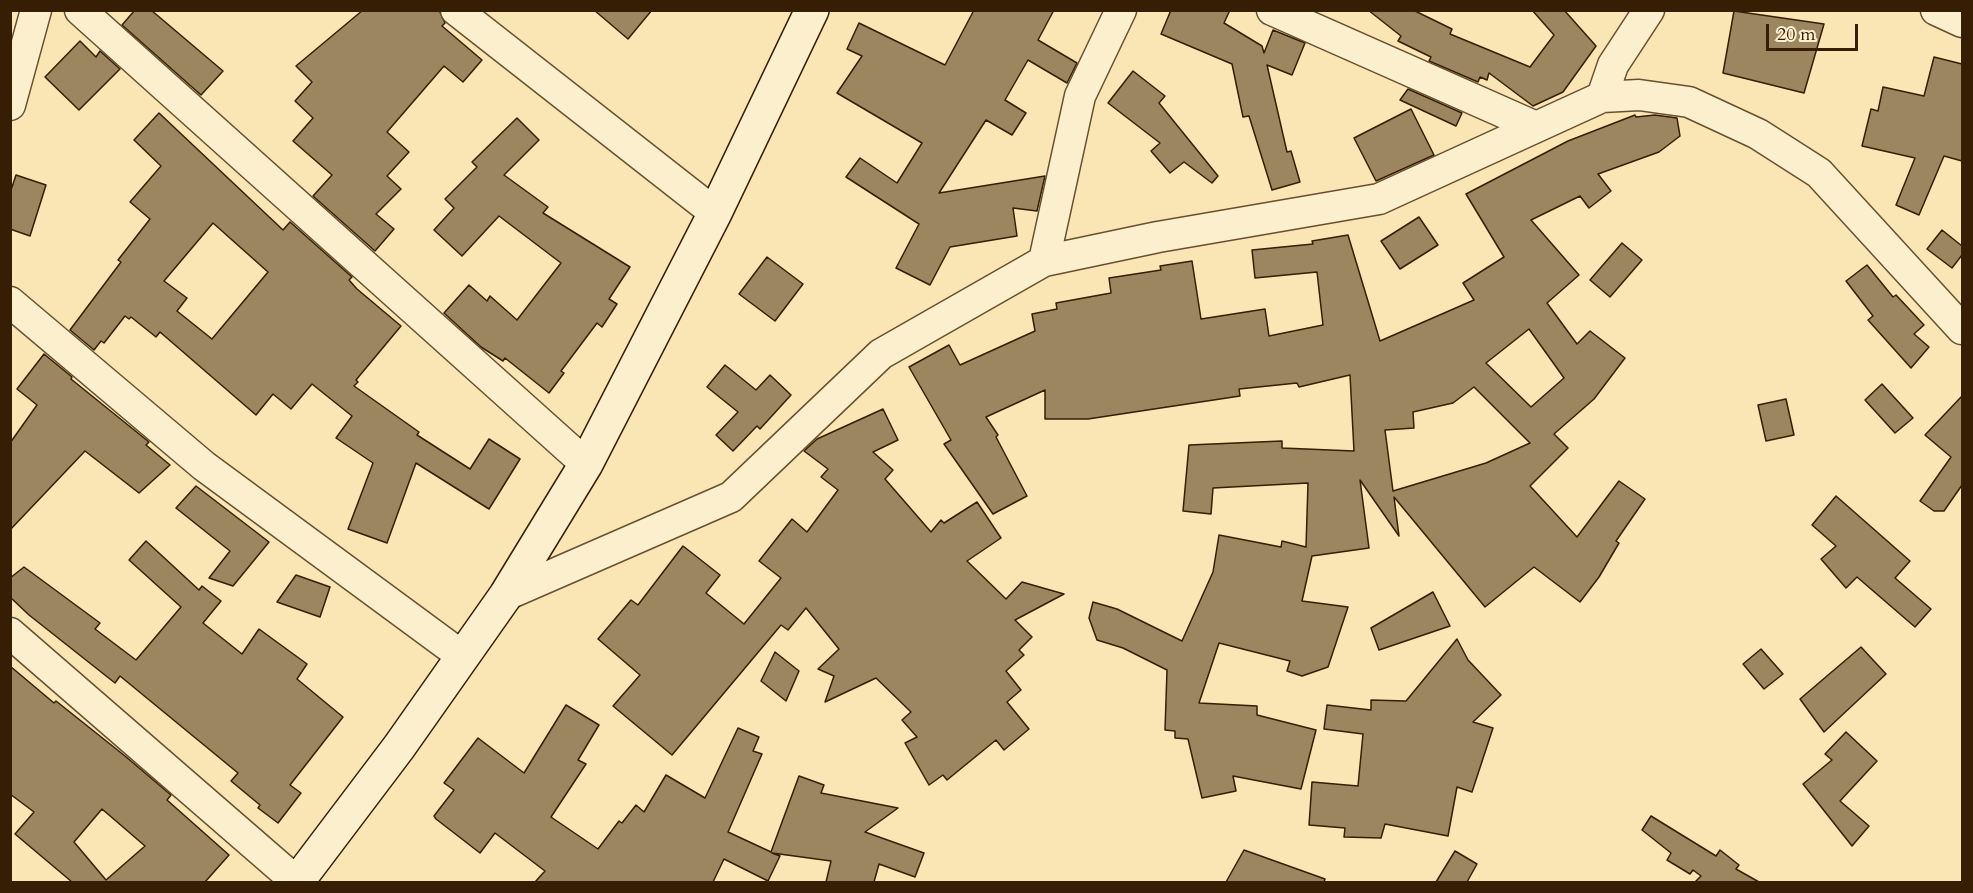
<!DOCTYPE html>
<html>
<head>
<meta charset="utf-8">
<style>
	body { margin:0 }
	#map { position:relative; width:1973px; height:893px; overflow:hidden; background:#fae6b4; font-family:Cardo,serif }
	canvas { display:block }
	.frame { position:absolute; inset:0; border:12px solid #351e03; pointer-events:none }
	.scale { position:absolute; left:1766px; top:24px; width:92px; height:27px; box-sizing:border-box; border:3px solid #351e03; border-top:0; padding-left:8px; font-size:18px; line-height:21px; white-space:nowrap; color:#351e03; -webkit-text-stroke:4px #fcefce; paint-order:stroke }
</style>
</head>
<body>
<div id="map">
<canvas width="1973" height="893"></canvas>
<div class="frame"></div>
<div class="scale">20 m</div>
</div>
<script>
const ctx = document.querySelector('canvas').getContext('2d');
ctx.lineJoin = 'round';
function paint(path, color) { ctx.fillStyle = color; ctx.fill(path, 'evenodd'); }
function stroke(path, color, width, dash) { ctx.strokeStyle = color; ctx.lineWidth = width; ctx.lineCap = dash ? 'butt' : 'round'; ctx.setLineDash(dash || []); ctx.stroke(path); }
const building = new Path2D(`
	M 135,10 L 151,10 L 223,71 L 201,95 L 122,25 Z
	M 363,10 L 439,10 L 445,23 L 442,26 L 482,60 L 463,82 L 444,66 L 387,132 L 409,152 L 387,176 L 401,189 L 376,214 L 394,229 L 375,251 L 313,196 L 332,175 L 293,141 L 313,118 L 295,101 L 312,82 L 296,66 Z
	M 594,10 L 652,10 L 628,39 Z
	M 974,10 L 1054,10 L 1038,40 L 1077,63 L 1067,83 L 1028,60 L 1005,100 L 1026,113 L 1012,135 L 986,120 L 939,193 L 1045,176 L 1037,211 L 1013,208 L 1017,236 L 950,247 L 930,285 L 896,268 L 919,224 L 846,177 L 860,158 L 897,183 L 922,143 L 837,93 L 862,56 L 847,49 L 859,23 L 945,65 Z
	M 1171,10 L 1230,10 L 1224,23 L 1262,46 L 1264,53 L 1273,30 L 1305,43 L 1292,75 L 1267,65 L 1287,152 L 1291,151 L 1300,182 L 1272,190 L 1249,116 L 1243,117 L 1232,64 L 1161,34 Z
	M 1368,10 L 1413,10 L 1452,29 L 1450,34 L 1530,67 L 1554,35 L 1532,10 L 1564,10 L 1596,46 L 1563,92 L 1533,106 L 1489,73 L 1487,80 L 1480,77 L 1478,82 L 1429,61 L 1431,57 L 1398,41 L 1401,36 Z
	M 1734,11 L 1824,24 L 1804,93 L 1723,73 Z
	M 80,41 L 96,57 L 100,51 L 120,69 L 79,110 L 45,77 Z
	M 1934,57 L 1962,64 L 1962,161 L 1944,156 L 1919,215 L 1896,205 L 1915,158 L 1862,146 L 1871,109 L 1878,111 L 1883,87 L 1924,96 Z
	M 1133,71 L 1165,96 L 1159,103 L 1218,176 L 1212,183 L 1184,162 L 1170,173 L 1151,151 L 1160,143 L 1108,103 Z
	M 1408,89 L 1462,113 L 1456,126 L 1400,100 Z
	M 1411,109 L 1434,155 L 1376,181 L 1354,138 Z
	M 159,113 L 283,230 L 290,222 L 352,277 L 349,280 L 357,289 L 401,326 L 356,380 L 358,382 L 354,386 L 419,432 L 417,435 L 470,469 L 489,439 L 520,459 L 489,509 L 416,463 L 387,543 L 348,529 L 373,463 L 336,438 L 352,416 L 312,384 L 291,409 L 273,394 L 256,415 L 160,332 L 156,337 L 131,317 L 129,319 L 125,316 L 104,343 L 101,341 L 94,350 L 70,330 L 121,262 L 118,260 L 150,219 L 130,202 L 161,166 L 134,140 ZM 213,223 L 268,272 L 212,339 L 177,311 L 187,298 L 164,281 Z
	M 1635,115 L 1636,117 L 1655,115 L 1677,118 L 1680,136 L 1659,152 L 1598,174 L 1611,191 L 1589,208 L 1580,196 L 1531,220 L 1579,275 L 1547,303 L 1577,344 L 1590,331 L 1625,358 L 1594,399 L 1554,434 L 1568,448 L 1530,486 L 1577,537 L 1619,481 L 1645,499 L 1616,541 L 1619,543 L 1599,577 L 1580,602 L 1534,567 L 1485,607 L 1394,497 L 1399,536 L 1360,480 L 1369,548 L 1312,556 L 1302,601 L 1348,607 L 1328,667 L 1302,676 L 1287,671 L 1290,661 L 1219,643 L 1199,703 L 1257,706 L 1257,715 L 1316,730 L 1301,789 L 1233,776 L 1236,791 L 1202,798 L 1188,739 L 1175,738 L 1175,731 L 1165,730 L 1167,670 L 1123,648 L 1097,640 L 1089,618 L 1093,602 L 1117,609 L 1182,641 L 1213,572 L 1219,535 L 1281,547 L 1282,541 L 1306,547 L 1308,483 L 1213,488 L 1211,514 L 1183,511 L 1189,445 L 1282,441 L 1282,448 L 1354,451 L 1350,375 L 1299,387 L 1297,383 L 1239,389 L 1240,396 L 1088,419 L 1045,419 L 1045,390 L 986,417 L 998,435 L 996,437 L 1027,496 L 993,514 L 944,444 L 951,440 L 909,367 L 949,345 L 960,365 L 1035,331 L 1032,314 L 1057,309 L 1056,303 L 1111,293 L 1109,278 L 1161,270 L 1160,266 L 1192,261 L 1201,319 L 1265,309 L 1269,336 L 1323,325 L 1317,272 L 1255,278 L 1252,250 L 1313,244 L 1312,241 L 1348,235 L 1380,341 L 1474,300 L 1463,283 L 1504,257 L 1466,194 L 1568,141 ZM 1529,329 L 1564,378 L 1531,407 L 1486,363 ZM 1474,387 L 1530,443 L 1486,463 L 1393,491 L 1385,430 L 1414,428 L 1413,412 L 1453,403 Z
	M 517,118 L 539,140 L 504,175 L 548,207 L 543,213 L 630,267 L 609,299 L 617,304 L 602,327 L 597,323 L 561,371 L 564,373 L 549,393 L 505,358 L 503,361 L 481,347 L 444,313 L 469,285 L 487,301 L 490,296 L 517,320 L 561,263 L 499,216 L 462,256 L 434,230 L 454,208 L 445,199 L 477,167 L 472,162 Z
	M 16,175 L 46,185 L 30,236 L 10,229 L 10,193 Z
	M 1419,217 L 1438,245 L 1400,269 L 1381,241 Z
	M 1942,230 L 1962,246 L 1962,255 L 1952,268 L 1927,249 Z
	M 1622,243 L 1642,260 L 1610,297 L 1590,280 Z
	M 767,257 L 803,284 L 775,321 L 739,294 Z
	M 1867,265 L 1893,297 L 1896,295 L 1924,325 L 1914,334 L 1929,347 L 1911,368 L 1868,320 L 1873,316 L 1846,281 Z
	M 44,354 L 72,377 L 71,379 L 149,442 L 146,445 L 170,465 L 139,493 L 85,451 L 10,530 L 10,443 L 37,405 L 17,389 Z
	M 725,365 L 756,390 L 770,375 L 791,395 L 760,429 L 757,426 L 733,451 L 716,435 L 738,412 L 707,387 Z
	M 1882,384 L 1913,418 L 1895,433 L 1865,400 Z
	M 1962,396 L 1962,485 L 1944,511 L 1934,511 L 1920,501 L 1951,457 L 1925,435 Z
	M 1786,399 L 1794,435 L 1766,441 L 1758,405 Z
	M 883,409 L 898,440 L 873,452 L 893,470 L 885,479 L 931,532 L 941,520 L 944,523 L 977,502 L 1001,538 L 967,561 L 1006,599 L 1022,582 L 1064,594 L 1015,620 L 1032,637 L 1019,650 L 1024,655 L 1006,671 L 1021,690 L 1007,702 L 1029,729 L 1004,750 L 996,740 L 947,780 L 943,775 L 929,785 L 905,743 L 917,737 L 902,720 L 911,712 L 876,678 L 825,702 L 834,676 L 818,669 L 839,649 L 806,608 L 788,630 L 781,625 L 672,755 L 613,706 L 640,675 L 598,639 L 631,600 L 638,605 L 683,546 L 720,575 L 706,593 L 744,624 L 781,578 L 759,561 L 792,519 L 807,532 L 838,490 L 821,477 L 828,469 L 804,451 L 817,439 Z
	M 196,486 L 269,542 L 233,586 L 209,578 L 230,551 L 176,508 Z
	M 1836,496 L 1910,561 L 1895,578 L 1931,609 L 1915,627 L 1857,577 L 1846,588 L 1821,559 L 1836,546 L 1812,525 Z
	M 146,541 L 199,590 L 202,586 L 221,601 L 203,623 L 242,654 L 259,629 L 307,664 L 297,679 L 343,717 L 290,785 L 301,793 L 278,823 L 258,808 L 260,805 L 231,781 L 238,773 L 120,676 L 115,683 L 29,615 L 10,597 L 10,578 L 24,567 L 100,623 L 95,629 L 136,660 L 181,607 L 129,560 Z
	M 296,575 L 330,587 L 320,617 L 277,602 Z
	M 1433,592 L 1450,626 L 1379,650 L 1371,628 Z
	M 1457,639 L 1468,660 L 1501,695 L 1473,722 L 1493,728 L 1472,792 L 1457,787 L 1448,836 L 1385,824 L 1381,838 L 1344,837 L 1345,828 L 1309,825 L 1312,782 L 1358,786 L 1363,734 L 1324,729 L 1327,705 L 1371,710 L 1371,700 L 1406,701 Z
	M 1861,647 L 1886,674 L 1824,732 L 1800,699 Z
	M 1761,649 L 1783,674 L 1764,689 L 1743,664 Z
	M 775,652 L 799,671 L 786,701 L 761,681 Z
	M 10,666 L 54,703 L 56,701 L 125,756 L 171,795 L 167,800 L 229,855 L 205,882 L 72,882 L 15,834 L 34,812 L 10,794 ZM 102,809 L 145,846 L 106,880 L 74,842 Z
	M 566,705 L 599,725 L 578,760 L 586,764 L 551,817 L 598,849 L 619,821 L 622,823 L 636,805 L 644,812 L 666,775 L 705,798 L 738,728 L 759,737 L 753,751 L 762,754 L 728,832 L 771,852 L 799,776 L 824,785 L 821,793 L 898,808 L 865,832 L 924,853 L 915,877 L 879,864 L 874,882 L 826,882 L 831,861 L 772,853 L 780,856 L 768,881 L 724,859 L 713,882 L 535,882 L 545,871 L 495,833 L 480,853 L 436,819 L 434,816 L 454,790 L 444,783 L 478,738 L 524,773 Z
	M 1846,732 L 1877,761 L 1840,801 L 1869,826 L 1852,846 L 1803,784 L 1832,760 L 1825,754 Z
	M 1651,816 L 1716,856 L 1720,850 L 1739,865 L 1736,869 L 1759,882 L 1695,882 L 1701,876 L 1693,870 L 1690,874 L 1667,860 L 1671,853 L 1642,830 Z
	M 1244,850 L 1325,879 L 1324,882 L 1226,882 Z
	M 1455,851 L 1477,864 L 1467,882 L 1436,882 Z`);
const street = new Path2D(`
	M 80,10 L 586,464
	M 456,10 L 715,213
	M 1272,10 L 1534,126
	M 1936,10 L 1962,22
	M 1602,97 L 1613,65 L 1649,10
	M 10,105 L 36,10
	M 1044,261 L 1080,96 L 1121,10
	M 10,302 L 204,466 L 462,656
	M 506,595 L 731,497 L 881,354 L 1044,261 L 1158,237 L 1379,199 L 1602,97 L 1639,95 L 1689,102 L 1758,134 L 1819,173 L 1962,329
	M 10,633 L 297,882`);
const secondary = new Path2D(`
	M 297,882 L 399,747 L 506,595 L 586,464 L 715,213 L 812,10`);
paint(building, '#9b865f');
stroke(building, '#351e03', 1.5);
stroke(street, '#66502f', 33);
stroke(secondary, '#351e03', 36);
stroke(street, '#fcefce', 30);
stroke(secondary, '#fcefce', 33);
</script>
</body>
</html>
